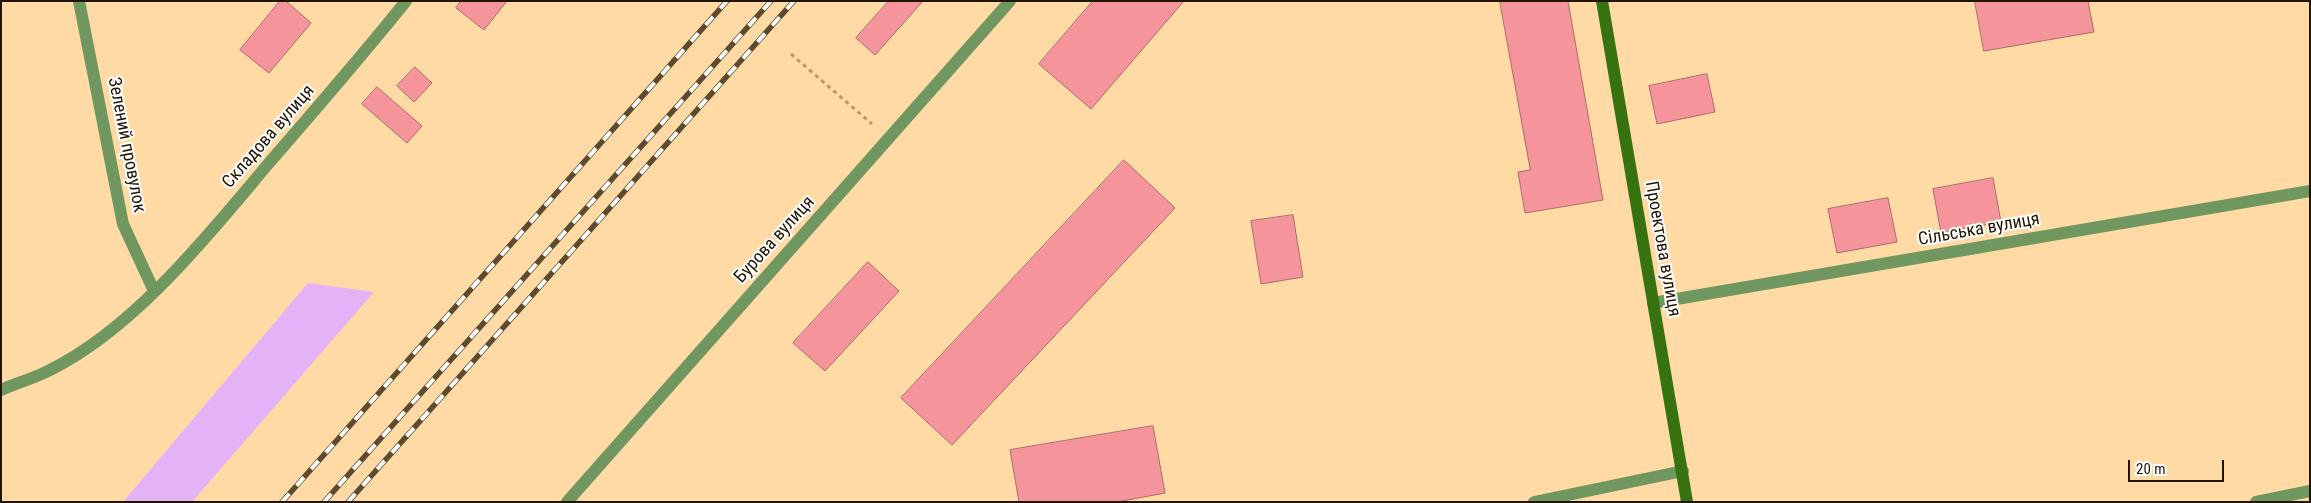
<!DOCTYPE html>
<html>
<head>
<meta charset="utf-8">
<style>
	body { margin:0 }
	#map { position:relative; width:2311px; height:503px; overflow:hidden; background:#ffdaa4; font-family:"Roboto Condensed",sans-serif }
	canvas { display:block }
	.frame { position:absolute; inset:0; border:2px solid #211401; pointer-events:none }
	.scale { position:absolute; left:2128px; top:460px; width:96px; height:22px; box-sizing:border-box; border:2px solid #211401; border-top:0; padding-left:6px; font-size:15px; line-height:18px; white-space:nowrap; color:#211401; -webkit-text-stroke:4px #fff; paint-order:stroke }
</style>
</head>
<body>
<div id="map">
<canvas width="2311" height="503"></canvas>
<div class="frame"></div>
<div class="scale">20 m</div>
</div>
<script>
const ctx = document.querySelector('canvas').getContext('2d');
ctx.lineJoin = 'round';
function paint(path, color) { ctx.fillStyle = color; ctx.fill(path, 'evenodd'); }
function stroke(path, color, width, dash) { ctx.strokeStyle = color; ctx.lineWidth = width; ctx.lineCap = dash ? 'butt' : 'round'; ctx.setLineDash(dash || []); ctx.stroke(path); }
function write(font, color, halo, rows, align = 'center') {
  ctx.font = font + ' "Roboto Condensed",sans-serif'; ctx.lineWidth = 4; ctx.setLineDash([]); ctx.textBaseline = 'middle'; ctx.strokeStyle = halo; ctx.fillStyle = color; for (const [text, x, y, turn = 0] of rows) {
    ctx.save(); ctx.translate(x, y); ctx.rotate((+turn || 0) * Math.PI / 180); ctx.textAlign = isNaN(turn) ? turn : align; if (halo) ctx.strokeText(text, 0, 0); ctx.fillText(text, 0, 0); ctx.restore();
  }
}
const green = new Path2D(`
	M 308,283 L 374,292 L 192,502 L 123,502 Z`);
const building = new Path2D(`
	M 280,1 L 286,1 L 311,23 L 269,73 L 240,50 Z
	M 461,1 L 507,1 L 484,30 L 456,8 Z
	M 889,1 L 923,1 L 875,55 L 856,38 Z
	M 1093,1 L 1184,1 L 1091,109 L 1039,64 Z
	M 1500,1 L 1568,1 L 1603,200 L 1525,213 L 1518,172 L 1530,170 Z
	M 1975,1 L 2088,1 L 2094,32 L 1984,51 Z
	M 415,67 L 432,83 L 414,102 L 397,86 Z
	M 1707,74 L 1715,112 L 1657,124 L 1649,86 Z
	M 377,87 L 422,126 L 407,143 L 362,104 Z
	M 1124,160 L 1175,208 L 952,445 L 901,398 Z
	M 1993,178 L 2001,222 L 1941,233 L 1933,189 Z
	M 1888,198 L 1897,242 L 1837,253 L 1828,209 Z
	M 1293,215 L 1303,277 L 1261,284 L 1251,221 Z
	M 868,262 L 899,291 L 825,371 L 793,343 Z
	M 1153,426 L 1165,493 L 1117,502 L 1019,502 L 1010,450 Z`);
const path = new Path2D(`
	M 791,54 L 872,124`);
const minor = new Path2D(`
	M 79,1 L 123,224 L 154,291
	M 1653,303 L 2310,191
	M 1,390 C 17,383 35,378 50,370 C 135,328 209,234 269,163 C 315,110 362,56 406,1
	M 567,502 L 1010,1
	M 1534,502 L 1683,471
	M 2256,502 L 2310,491`);
const secondary = new Path2D(`
	M 1602,1 L 1687,502`);
const rail = new Path2D(`
	M 282,502 L 727,1
	M 324,502 L 771,1
	M 348,502 L 794,1`);
const streetNames = [
	["Складова вулиця",269,137,-49],
	["Зелений провулок",126,145,79],
	["Сільська вулиця",1979,230,-10],
	["Бурова вулиця",775,240,-48],
	["Проектова вулиця",1662,249,80]
];
paint(green, '#e4b2f7');
paint(building, '#f5959b');
stroke(building, '#aa6b6e', 1);
stroke(path, '#b6996e', 3, [4, 4]);
stroke(minor, '#70975f', 12);
stroke(secondary, '#377211', 12);
stroke(rail, '#5e4b2e', 5.5);
stroke(rail, '#fff', 4, [11]);
write('18px', '#211401', '#fff', streetNames);
</script>
</body>
</html>
